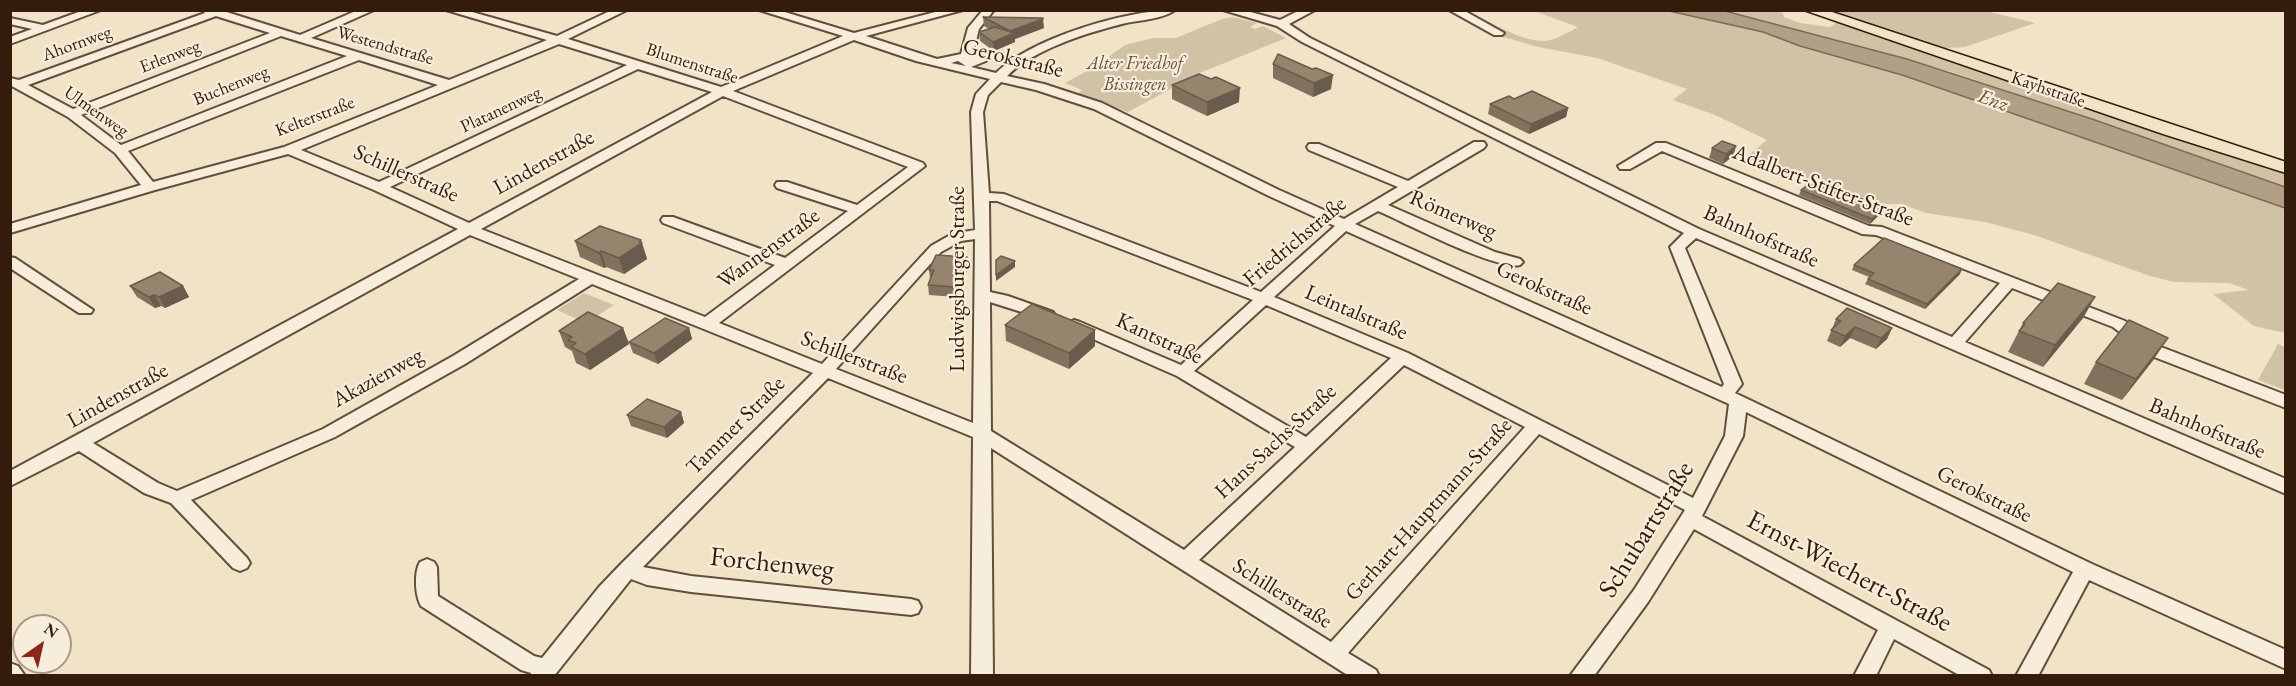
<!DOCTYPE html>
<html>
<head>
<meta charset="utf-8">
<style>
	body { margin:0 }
	#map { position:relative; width:2296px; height:686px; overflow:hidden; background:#f1e4c6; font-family:"EB Garamond",serif }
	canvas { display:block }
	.frame { position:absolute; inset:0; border:12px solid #341c0a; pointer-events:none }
	.north { position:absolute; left:12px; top:614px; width:60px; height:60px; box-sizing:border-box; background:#f6edda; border:2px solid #a89987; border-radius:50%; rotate:34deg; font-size:16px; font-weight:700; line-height:24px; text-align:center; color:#341c0a }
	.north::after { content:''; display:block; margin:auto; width:21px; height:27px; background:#8f2418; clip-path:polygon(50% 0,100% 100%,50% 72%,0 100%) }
</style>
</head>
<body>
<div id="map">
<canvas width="2296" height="686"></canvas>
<div class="frame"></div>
<div class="north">N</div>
</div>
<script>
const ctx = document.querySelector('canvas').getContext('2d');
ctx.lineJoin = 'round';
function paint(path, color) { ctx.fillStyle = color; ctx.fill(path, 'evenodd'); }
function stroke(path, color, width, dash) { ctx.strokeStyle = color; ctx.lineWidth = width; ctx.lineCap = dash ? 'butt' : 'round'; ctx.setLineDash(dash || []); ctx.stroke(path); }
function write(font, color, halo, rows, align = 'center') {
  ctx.font = font + ' "EB Garamond",serif'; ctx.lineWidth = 4.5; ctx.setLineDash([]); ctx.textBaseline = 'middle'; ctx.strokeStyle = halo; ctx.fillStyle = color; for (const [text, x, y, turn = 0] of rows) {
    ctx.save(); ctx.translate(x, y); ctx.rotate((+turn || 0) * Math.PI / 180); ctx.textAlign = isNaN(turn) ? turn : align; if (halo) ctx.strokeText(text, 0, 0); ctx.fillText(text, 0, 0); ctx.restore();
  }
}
const green = new Path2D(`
	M 1449,11 C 1481,10 1510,40 1543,41 C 1552,42 1569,32 1578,27 L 1534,11 L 1669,11 L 1763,32 L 1800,46 L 1902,75 L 2285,208 L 2285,333 L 2254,326 L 2213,294 L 2249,290 L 2229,283 L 2174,282 L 2150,276 L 2034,235 L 1985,222 L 1926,213 L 1902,204 L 1876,204 L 1745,158 L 1767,140 L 1715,115 L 1673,100 L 1687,89 L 1597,58 L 1538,47 L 1500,36 Z
	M 1725,11 L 1774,11 L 1783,13 L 1784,17 L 1800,23 L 1830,27 L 1837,22 L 1888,38 L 2285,172 L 2285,187 L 2092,119 L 1948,71 Z
	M 1827,11 L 1986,11 L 2035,23 L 1965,47 L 1944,48 Z
	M 1233,17 L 1257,23 L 1250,27 L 1255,29 L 1263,26 L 1286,38 L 1200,73 L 1128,112 L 1078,94 L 1082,90 L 1065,83 L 1096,66 L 1125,45 L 1153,38 L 1176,38 L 1222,19 Z
	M 584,293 L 614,305 L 586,323 L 557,310 Z
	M 2278,344 L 2285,347 L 2285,390 L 2258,380 Z`);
const water = new Path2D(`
	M 1669,11 L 1725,11 L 1907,59 L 2092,119 L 2285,187 L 2285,208 L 1902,75 L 1800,46 L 1763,32 Z`);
const minor = new Path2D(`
	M 84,10 L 101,10 L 10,44 L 10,37 L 32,29 L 10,24 L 10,18 L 43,25 Z
	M 202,10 L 220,10 L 300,35 L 358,10 L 374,10 L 311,38 L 449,80 L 547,40 L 446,10 L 465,10 L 557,36 L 612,10 L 627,10 L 568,39 L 721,87 L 843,36 L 759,10 L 778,10 L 854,33 L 943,10 L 963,10 L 866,36 L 937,59 L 961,54 L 968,28 L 983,10 L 994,10 L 979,29 L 973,53 L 984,56 L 986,61 L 971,67 L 996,73 C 1032,38 1126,10 1175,10 C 1163,19 1141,20 1126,23 C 1089,32 1034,49 1007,76 L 1044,84 L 1102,103 L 1279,190 L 1344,219 L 1398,187 L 1309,150 L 1307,147 L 1309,144 L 1319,144 L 1408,181 L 1474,142 L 1484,142 L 1486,145 L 1484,148 L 1388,205 L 1495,252 L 1520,259 L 1523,262 L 1520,265 C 1497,271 1404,222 1378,211 L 1355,224 L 1722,387 L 1724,384 L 1670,247 L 1684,233 L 1302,42 L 1277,26 L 1223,10 L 1243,10 L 1280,20 L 1300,10 L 1315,10 L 1289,24 L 1310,38 L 1699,229 L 1952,337 L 2000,283 L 1876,235 L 1862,234 L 1662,151 L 1630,169 L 1620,169 L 1618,166 L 1656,143 L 1666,143 L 1869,226 L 1882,227 L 2125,321 L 2161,347 L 2286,395 L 2286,408 L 2149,355 L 2113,327 L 2012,288 L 1965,342 L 2286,479 L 2286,494 L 1696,238 L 1685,248 L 1742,384 L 1735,393 L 2092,564 L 2286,650 L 2286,669 L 2089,580 L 2038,676 L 2016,676 L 2073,572 L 1746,412 L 1743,436 L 1702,516 L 1989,670 L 1992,676 L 1961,676 L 1894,639 L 1876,676 L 1854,676 L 1878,630 L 1694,529 L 1648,602 L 1594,676 L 1570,676 L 1634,590 L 1685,510 L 1539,434 L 1348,653 L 1376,670 L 1379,676 L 1349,676 L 991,448 L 993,676 L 971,676 L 973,437 L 828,378 L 643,567 L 691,576 L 911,599 L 918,601 L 921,607 L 918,613 L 911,615 L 691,592 L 647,585 L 631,579 L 554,676 L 530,676 L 531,673 L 521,670 L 421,606 C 415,595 414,572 420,562 L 427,559 L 434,562 L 437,567 L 438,596 L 534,656 L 542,658 L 599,587 L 621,564 L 813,373 L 592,284 L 465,364 L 335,437 L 191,500 L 247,558 L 250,563 L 247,568 L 240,571 L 233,568 L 171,503 L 144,493 L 79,451 L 10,486 L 10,471 L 458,229 L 374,190 L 288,154 L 155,190 L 10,233 L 10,224 L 141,185 L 115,153 L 68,117 L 10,85 L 10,78 L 19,80 L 205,13 ZM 216,16 L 270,33 L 73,109 L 28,85 ZM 281,36 L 347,56 L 121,145 L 81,115 ZM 854,40 L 916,61 L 990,79 L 976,94 L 971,112 L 975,230 L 952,234 L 931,246 L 822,364 L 719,323 L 925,166 L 923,163 L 733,91 ZM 559,44 L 627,65 L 379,182 L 301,150 ZM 359,60 L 438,85 L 284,147 L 153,182 L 128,151 ZM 958,61 L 966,66 L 951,63 ZM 638,69 L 712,92 L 469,223 L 390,187 ZM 1001,82 L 1036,90 L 1094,109 L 1269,196 L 1335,226 L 1261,292 L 1004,194 L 989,193 L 983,112 L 988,95 ZM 723,96 L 908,167 L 857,205 L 787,182 L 777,182 L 775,185 L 777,188 L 848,211 L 785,258 L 673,217 L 663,217 L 661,220 L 663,223 L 775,265 L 705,317 L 481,229 ZM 989,201 L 997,201 L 1253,300 L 1181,365 L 1080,322 L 1074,320 L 1066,325 L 1068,328 L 1177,376 L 1295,447 L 1184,550 L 991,431 L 990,302 L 1047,320 L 1055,315 L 1053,312 L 1008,296 L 990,292 ZM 1346,231 L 1729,404 L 1725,436 L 1693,498 L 1408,353 L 1274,297 ZM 470,235 L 579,279 L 453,356 L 323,429 L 177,491 L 158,483 L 93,443 ZM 975,239 L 973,423 L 836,369 L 941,252 L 961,241 ZM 1266,305 L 1391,358 L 1306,437 L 1194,371 ZM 1404,365 L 1525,427 L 1331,642 L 1199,560 Z
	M 1449,10 L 1463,10 L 1504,33 L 1502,35 L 1494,35 Z
	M 10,257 L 15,258 L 93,310 L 91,313 L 79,313 L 10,268 Z
	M 10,663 L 18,666 L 25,676 L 10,676 Z`);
const major = new Path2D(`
	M 1804,10 L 1826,10 L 2286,162 L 2286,173 L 2163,134 Z`);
const wall = new Path2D(`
	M 983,17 L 1044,28 L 1015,39 L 1015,42 L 994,51 L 980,41 L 979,32 L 989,29 L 984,26 Z
	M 1273,64 L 1331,89 L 1313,97 L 1273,78 Z
	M 1172,85 L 1239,102 L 1207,116 L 1172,99 Z
	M 1514,99 L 1568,108 L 1566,117 L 1529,134 L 1488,114 L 1490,104 Z
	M 1736,146 L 1733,156 L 1723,164 L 1709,158 L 1712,148 Z
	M 1801,190 L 1882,212 L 1870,224 L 1799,195 Z
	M 575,241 L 642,243 L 647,259 L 624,274 L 606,267 L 604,268 L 580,257 Z
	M 967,257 L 968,268 L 956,297 L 929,295 L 928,285 L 930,279 L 929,270 Z
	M 1854,265 L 1960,274 L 1925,309 L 1865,284 L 1869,277 L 1852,270 Z
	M 130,286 L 183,286 L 189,297 L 165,308 L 161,306 L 155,308 L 137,297 Z
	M 2095,297 L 2083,318 L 2043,367 L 2008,352 L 2023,323 Z
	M 1836,319 L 1892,328 L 1887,339 L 1876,349 L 1850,338 L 1840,347 L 1827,341 Z
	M 1005,325 L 1095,330 L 1095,346 L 1069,369 L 1006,341 Z
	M 623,328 L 629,344 L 590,370 L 576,363 L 572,351 L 565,347 L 559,331 Z
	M 689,328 L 692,339 L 658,364 L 633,353 L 629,342 Z
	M 2154,359 L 2122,400 L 2084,384 L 2096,362 Z
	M 681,412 L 684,423 L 667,438 L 631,426 L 627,415 Z`);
const shadedWall = new Path2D(`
	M 1043,19 L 1044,28 L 1015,39 L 1015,42 L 994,51 L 993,42 L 1010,31 Z
	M 1333,75 L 1331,89 L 1313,97 L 1314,83 Z
	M 1240,88 L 1239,102 L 1207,116 L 1207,102 Z
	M 1568,108 L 1566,117 L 1529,134 L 1531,124 Z
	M 1736,146 L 1733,156 L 1723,164 L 1726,154 Z
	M 1884,207 L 1882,212 L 1870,224 L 1872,219 Z
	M 641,240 L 647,259 L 624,274 L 619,258 Z
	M 601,251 L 606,267 L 604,268 L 599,253 Z
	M 967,257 L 968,268 L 956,297 L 955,287 Z
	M 1015,261 L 1015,267 L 996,281 L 996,275 Z
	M 1962,269 L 1960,274 L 1925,309 L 1927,304 Z
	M 183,286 L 189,297 L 165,308 L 159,297 Z
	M 154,295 L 161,306 L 155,308 L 149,297 Z
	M 2095,297 L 2083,318 L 2043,367 L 2055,345 Z
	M 1855,327 L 1850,338 L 1840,347 L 1845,336 Z
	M 623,328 L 629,344 L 590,370 L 585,354 Z
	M 689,328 L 692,339 L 658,364 L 654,353 Z
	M 1892,328 L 1887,339 L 1876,349 L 1881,338 Z
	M 1095,330 L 1095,346 L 1069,369 L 1069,353 Z
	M 2168,338 L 2154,359 L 2122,400 L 2136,379 Z
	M 681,412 L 684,423 L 667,438 L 664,427 Z`);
const building = new Path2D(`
	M 983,17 L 1043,18 L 1043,19 L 1010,31 Z
	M 995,27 L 1014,33 L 993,42 L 979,32 Z
	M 1278,54 L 1312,69 L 1316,68 L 1333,75 L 1314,83 L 1273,64 Z
	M 1199,74 L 1211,79 L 1216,77 L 1240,88 L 1207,102 L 1172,85 Z
	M 1532,91 L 1568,108 L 1531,124 L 1490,104 L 1509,96 L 1514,99 Z
	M 1722,141 L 1736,146 L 1726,154 L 1712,148 Z
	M 1813,181 L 1884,207 L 1872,219 L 1801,190 Z
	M 600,226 L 641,240 L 639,242 L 642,243 L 619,258 L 601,251 L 599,253 L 575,241 Z
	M 1884,238 L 1962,269 L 1927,304 L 1868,279 L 1874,273 L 1854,265 Z
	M 936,255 L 967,257 L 955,287 L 928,285 L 934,270 L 929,270 Z
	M 1001,256 L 1015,261 L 996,275 L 996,260 Z
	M 160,272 L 183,286 L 159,297 L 154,295 L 149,297 L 130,286 Z
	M 2058,283 L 2095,297 L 2055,345 L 2019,331 L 2025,324 L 2023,323 Z
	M 1032,304 L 1095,330 L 1069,353 L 1005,325 Z
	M 1847,308 L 1892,328 L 1881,338 L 1855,327 L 1845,336 L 1831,330 L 1841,321 L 1836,319 Z
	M 588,312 L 623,328 L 585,354 L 571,347 L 576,343 L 568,340 L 572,337 L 559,331 Z
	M 665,318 L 689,328 L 654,353 L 629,342 Z
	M 2129,320 L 2168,338 L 2136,379 L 2096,362 Z
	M 647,399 L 681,412 L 664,427 L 627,415 Z`);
const farStreetnames = [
	["Ahornweg",77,44,-20],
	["Westendstraße",385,46,16],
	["Erlenweg",170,57,-21],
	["Blumenstraße",692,64,18],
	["Buchenweg",231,86,-22],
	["Kayhstraße",2048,90,19],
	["Platanenweg",501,110,-25],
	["Ulmenweg",96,112,35],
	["Kelterstraße",315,117,-21]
];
const farParknames = [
	["Alter Friedhof",1135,64],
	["Bissingen",1135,85]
];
const farWaternames = [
	["Enz",1993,101,20]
];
const streetNames = [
	["Gerokstraße",1013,59,14],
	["Lindenstraße",544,163,-29],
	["Schillerstraße",406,174,24],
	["Adalbert-Stifter-Straße",1823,186,21],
	["Römerweg",1453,215,23],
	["Bahnhofstraße",1761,237,24],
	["Friedrichstraße",1295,242,-40],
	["Wannenstraße",769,249,-36],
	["Ludwigsburger Straße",958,279,-90],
	["Gerokstraße",1544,289,24],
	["Leintalstraße",1356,313,23],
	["Kantstraße",1159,339,25],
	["Schillerstraße",854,358,21],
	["Akazienweg",378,378,-29],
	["Lindenstraße",118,396,-29],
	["Tammer Straße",736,426,-45],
	["Bahnhofstraße",2207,429,23],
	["Hans-Sachs-Straße",1276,442,-43],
	["Gerokstraße",1984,495,26],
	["Gerhart-Hauptmann-Straße",1429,510,-48],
	["Schillerstraße",1282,594,32]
];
const nearStreetnames = [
	["Schubartstraße",1647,530,-58],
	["Forchenweg",772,564,6],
	["Ernst-Wiechert-Straße",1849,572,28]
];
paint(green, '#d1c2a6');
paint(water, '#b1a086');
stroke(water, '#7f6b54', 1.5);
stroke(minor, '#634e39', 4);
stroke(major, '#341c0a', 3);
paint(minor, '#f6edda');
paint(major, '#f1e4c6');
paint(wall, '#81725d');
paint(shadedWall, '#695c4c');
paint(building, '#96846c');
stroke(building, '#695c4c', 1.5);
write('18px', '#341c0a', '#f6edda', farStreetnames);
write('italic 18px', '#634e39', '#f6edda', farParknames);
write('italic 20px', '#604a35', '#f6edda', farWaternames);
write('22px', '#341c0a', '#f6edda', streetNames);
write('27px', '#341c0a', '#f6edda', nearStreetnames);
</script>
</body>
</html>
